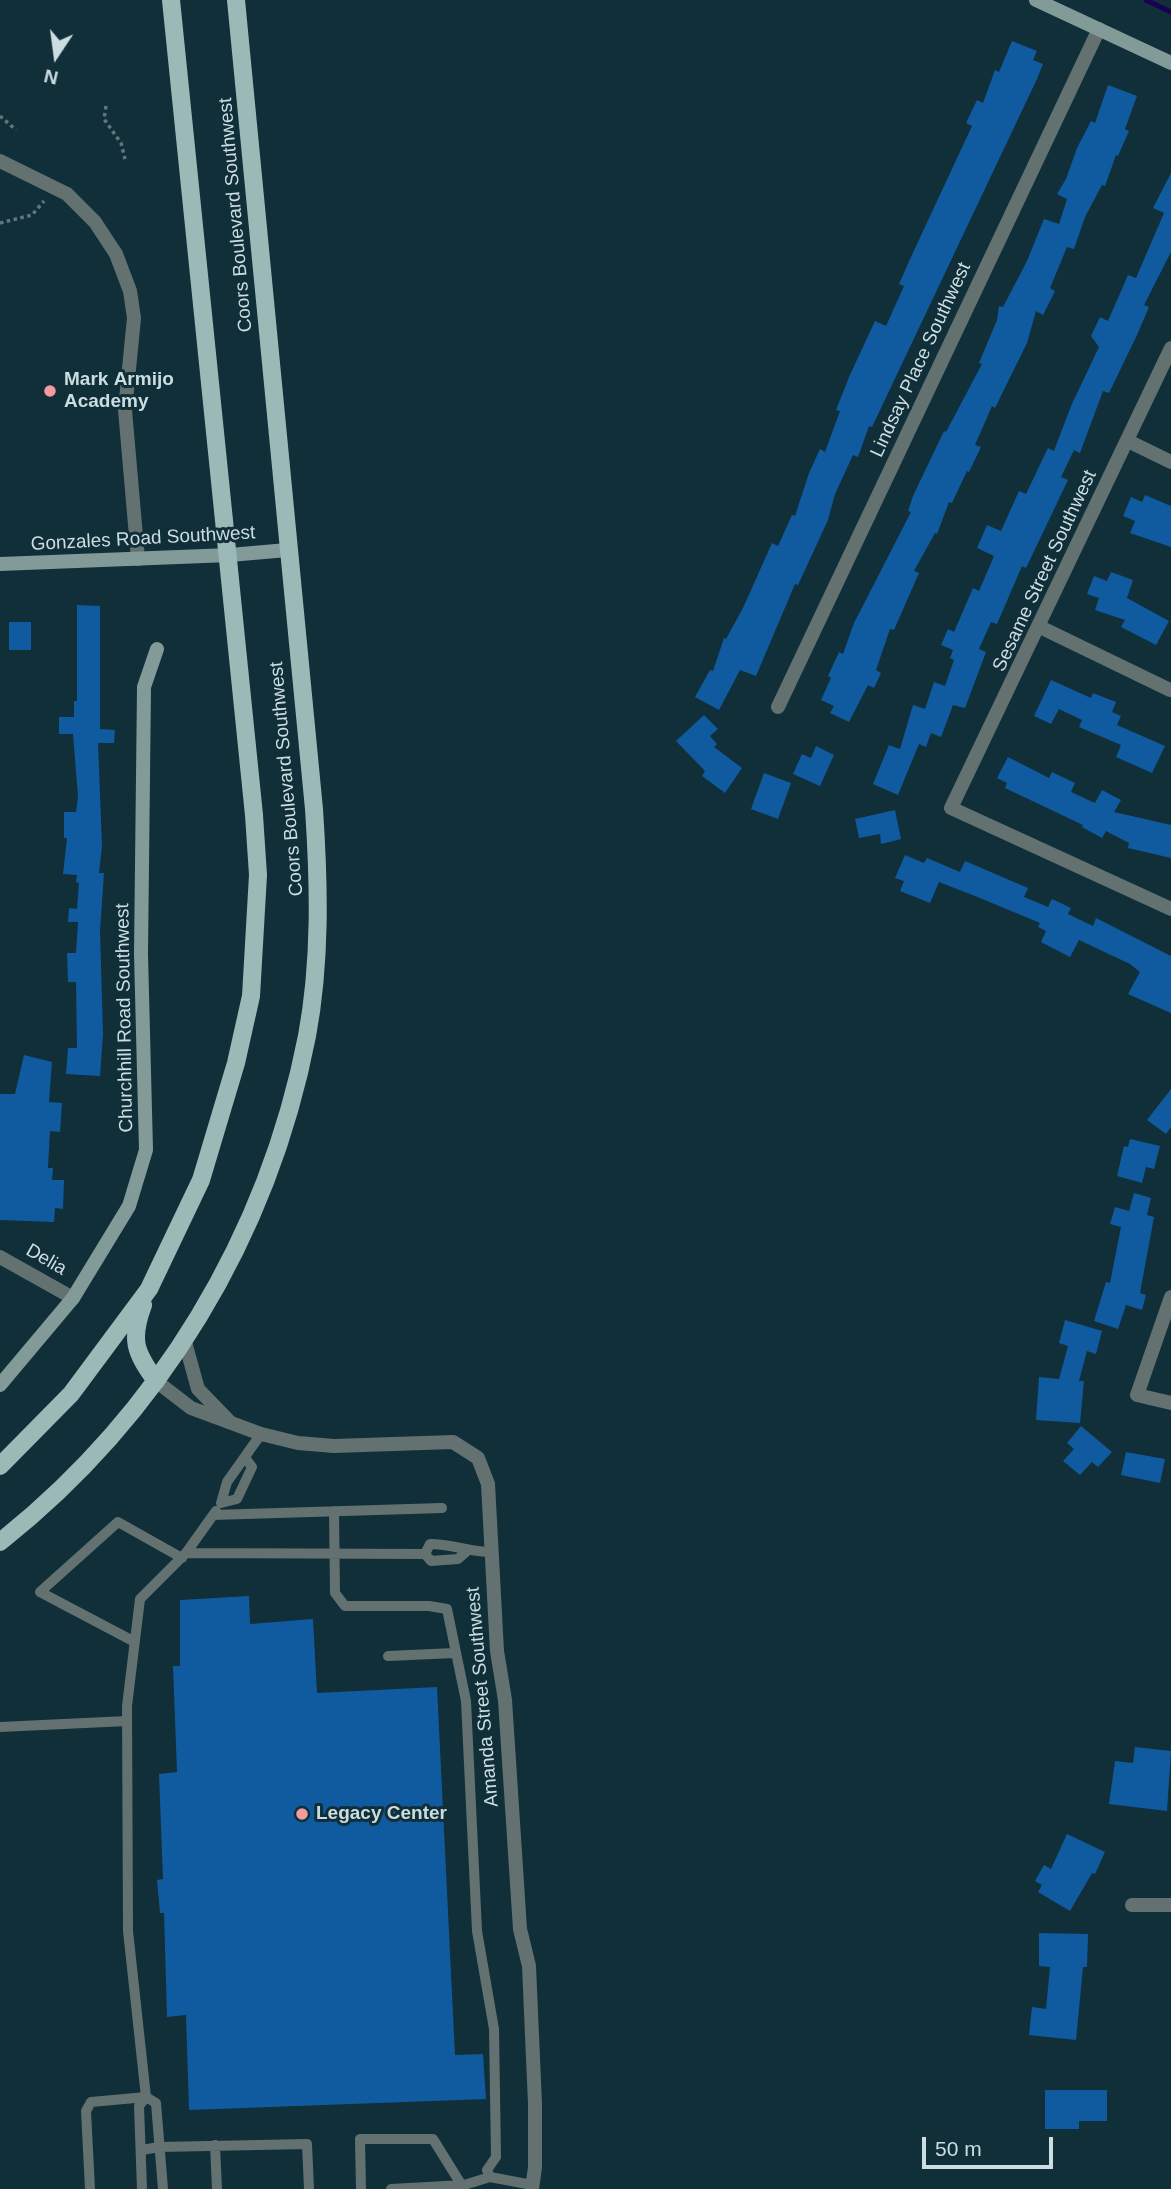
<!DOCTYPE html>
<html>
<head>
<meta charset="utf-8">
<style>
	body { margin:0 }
	#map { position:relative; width:1171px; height:2189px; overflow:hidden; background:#102f38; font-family:Arial,sans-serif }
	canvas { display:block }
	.north { position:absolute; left:21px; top:21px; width:70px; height:70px; -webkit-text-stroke:5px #102f38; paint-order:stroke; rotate:193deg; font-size:19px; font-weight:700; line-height:28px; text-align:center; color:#ccdde2 }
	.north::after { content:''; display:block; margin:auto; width:24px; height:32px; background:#ccdde2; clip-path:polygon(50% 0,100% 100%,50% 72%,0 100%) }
	.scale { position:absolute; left:922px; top:2137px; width:131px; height:32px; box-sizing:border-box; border:4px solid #ccdde2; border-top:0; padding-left:9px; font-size:21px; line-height:24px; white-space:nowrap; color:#ccdde2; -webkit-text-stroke:5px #102f38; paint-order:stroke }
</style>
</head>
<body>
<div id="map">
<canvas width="1171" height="2189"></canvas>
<div class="north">N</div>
<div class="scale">50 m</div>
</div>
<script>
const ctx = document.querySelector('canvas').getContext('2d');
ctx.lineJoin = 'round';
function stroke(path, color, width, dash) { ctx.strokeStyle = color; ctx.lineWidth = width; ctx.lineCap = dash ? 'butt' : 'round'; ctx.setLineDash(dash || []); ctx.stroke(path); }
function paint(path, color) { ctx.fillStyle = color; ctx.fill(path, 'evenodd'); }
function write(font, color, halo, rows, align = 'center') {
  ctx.font = font + ' Arial,sans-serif'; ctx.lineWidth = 6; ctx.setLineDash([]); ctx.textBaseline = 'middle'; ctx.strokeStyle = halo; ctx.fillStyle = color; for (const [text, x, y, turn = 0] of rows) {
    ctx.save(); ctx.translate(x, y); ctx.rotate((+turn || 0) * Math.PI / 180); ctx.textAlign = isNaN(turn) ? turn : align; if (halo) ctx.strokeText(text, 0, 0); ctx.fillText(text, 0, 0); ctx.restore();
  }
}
const stream = new Path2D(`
	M 1146,0 L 1171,12`);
const building = new Path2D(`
	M 1012,41 L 1037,51 L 1033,60 L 1043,64 L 1037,79 L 872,427 L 869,426 L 858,457 L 853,455 L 835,494 L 828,520 L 798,585 L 795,584 L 756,676 L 740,670 L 719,710 L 695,697 L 710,670 L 713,671 L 724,638 L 726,639 L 743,608 L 772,543 L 778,546 L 792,515 L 795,516 L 809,473 L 820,449 L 825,452 L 840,411 L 836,410 L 849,377 L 875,321 L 886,326 L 904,286 L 899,284 L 910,259 L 972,126 L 966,123 L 977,100 L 983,103 L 995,70 L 999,72 Z
	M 1108,85 L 1137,96 L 1125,129 L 1129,131 L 1118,156 L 1116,155 L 1105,186 L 1102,185 L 1085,217 L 1074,249 L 1067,247 L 1050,288 L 1055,291 L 1043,315 L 1036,311 L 1027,343 L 995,408 L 992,406 L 975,445 L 981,447 L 969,472 L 967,471 L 952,503 L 949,502 L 937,534 L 935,533 L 914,571 L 919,573 L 894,630 L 890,629 L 876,670 L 881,673 L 874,688 L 868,685 L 849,722 L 830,713 L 834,706 L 821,700 L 831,678 L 828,676 L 839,652 L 843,654 L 854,623 L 911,512 L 908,511 L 913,496 L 944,431 L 946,432 L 982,364 L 979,363 L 997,320 L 999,306 L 1003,307 L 1027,261 L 1044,219 L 1059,224 L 1067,199 L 1057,194 L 1066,179 L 1077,148 L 1091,121 L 1095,123 Z
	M 1171,173 L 1171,252 L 1144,305 L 1149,307 L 1137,335 L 1109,393 L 1103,391 L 1080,453 L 1074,450 L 1061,477 L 1068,480 L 1026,568 L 1022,566 L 997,624 L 991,622 L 979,649 L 986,652 L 965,708 L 953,705 L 941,737 L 931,733 L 926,747 L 919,744 L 898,795 L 873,784 L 889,745 L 900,749 L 913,705 L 925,709 L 934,682 L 945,686 L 954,660 L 950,658 L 953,650 L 941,645 L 948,629 L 954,632 L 973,588 L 979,591 L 994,556 L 977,548 L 987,525 L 1001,531 L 1019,491 L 1026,494 L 1048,448 L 1054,451 L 1071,406 L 1099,347 L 1091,336 L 1100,317 L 1108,321 L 1128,275 L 1136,278 L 1164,213 L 1153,208 Z
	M 1145,495 L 1171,506 L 1171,547 L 1130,533 L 1135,521 L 1123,516 L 1131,497 L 1142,502 Z
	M 1111,572 L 1133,580 L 1127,598 L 1169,621 L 1156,645 L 1121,627 L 1125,620 L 1095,610 L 1099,598 L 1087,594 L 1094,576 L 1107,581 Z
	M 77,605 L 100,606 L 100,729 L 115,730 L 114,743 L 98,743 L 102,846 L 99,873 L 104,873 L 100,931 L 103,1034 L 100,1076 L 66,1074 L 68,1048 L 77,1048 L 76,982 L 68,982 L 67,953 L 76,953 L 78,922 L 68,922 L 69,908 L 77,909 L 79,883 L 76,882 L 77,875 L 63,874 L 67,838 L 64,838 L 64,812 L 76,812 L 78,797 L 73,734 L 59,734 L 59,717 L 74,717 L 74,701 L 77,701 Z
	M 9,622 L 31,622 L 31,650 L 9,650 Z
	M 1051,680 L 1091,698 L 1093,693 L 1116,702 L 1112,712 L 1121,716 L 1117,725 L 1165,746 L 1152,773 L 1116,757 L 1121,745 L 1079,727 L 1082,720 L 1059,709 L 1051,724 L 1034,716 Z
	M 704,715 L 718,729 L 710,736 L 717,744 L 714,747 L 742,768 L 725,793 L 702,776 L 705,771 L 676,741 Z
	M 816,746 L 834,755 L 820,786 L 793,774 L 802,754 L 811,758 Z
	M 1008,757 L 1049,778 L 1052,772 L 1075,783 L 1071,792 L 1095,803 L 1102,790 L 1121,800 L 1114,812 L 1171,825 L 1171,858 L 1128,848 L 1129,843 L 1106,831 L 1102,838 L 1082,827 L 1083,825 L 1005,788 L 1007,783 L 997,778 Z
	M 764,773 L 791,783 L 778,819 L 751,809 Z
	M 895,810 L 901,839 L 881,844 L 880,834 L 859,838 L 855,819 Z
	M 905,855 L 924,863 L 927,858 L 960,872 L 965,861 L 1028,888 L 1024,897 L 1048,907 L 1052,899 L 1071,908 L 1068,914 L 1093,926 L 1096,918 L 1171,956 L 1171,1013 L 1128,994 L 1140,972 L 1130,964 L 1079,940 L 1070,957 L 1041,942 L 1046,931 L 1038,927 L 1040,923 L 975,896 L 939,882 L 930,903 L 900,891 L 904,881 L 895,878 Z
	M 24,1055 L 52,1062 L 49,1102 L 62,1103 L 60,1132 L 50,1131 L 48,1168 L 53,1168 L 52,1180 L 64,1180 L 63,1209 L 55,1208 L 54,1222 L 0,1220 L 0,1094 L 15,1094 Z
	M 1171,1089 L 1171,1127 L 1166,1134 L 1147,1120 Z
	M 1130,1139 L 1160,1146 L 1154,1169 L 1146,1167 L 1142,1183 L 1117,1176 L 1124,1146 L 1128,1147 Z
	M 1134,1193 L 1151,1198 L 1147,1215 L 1154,1217 L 1140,1293 L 1146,1295 L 1142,1310 L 1126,1305 L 1118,1329 L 1094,1321 L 1106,1282 L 1110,1283 L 1121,1227 L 1110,1224 L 1115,1207 L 1129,1211 Z
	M 1065,1320 L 1102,1331 L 1096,1354 L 1087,1351 L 1079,1381 L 1084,1381 L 1080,1423 L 1036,1420 L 1039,1377 L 1059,1379 L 1068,1346 L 1059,1343 Z
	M 1081,1426 L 1112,1452 L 1098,1467 L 1092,1462 L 1080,1475 L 1063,1461 L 1074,1449 L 1067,1443 Z
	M 1126,1452 L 1165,1459 L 1160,1483 L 1121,1475 Z
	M 249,1596 L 250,1624 L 313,1619 L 317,1693 L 437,1687 L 455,2055 L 483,2054 L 486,2099 L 189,2110 L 186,2015 L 167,2017 L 164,1913 L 160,1913 L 157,1880 L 163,1879 L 159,1774 L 177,1772 L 173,1666 L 180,1666 L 180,1600 Z
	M 1135,1747 L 1171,1751 L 1167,1811 L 1109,1804 L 1115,1761 L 1133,1763 Z
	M 1067,1834 L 1105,1852 L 1095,1874 L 1092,1873 L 1070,1911 L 1038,1892 L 1042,1885 L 1035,1881 L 1044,1865 L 1051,1869 Z
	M 1039,1933 L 1088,1934 L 1087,1967 L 1083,1967 L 1076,2040 L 1029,2035 L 1032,2007 L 1046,2009 L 1050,1967 L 1039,1966 Z
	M 1045,2090 L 1107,2090 L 1107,2121 L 1079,2121 L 1079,2129 L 1045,2129 Z`);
const path = new Path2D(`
	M 106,106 L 104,119 L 121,143 L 125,159
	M 0,116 L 16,130
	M 0,223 L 32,215 L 44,201`);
const lane = new Path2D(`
	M 246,1459 L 252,1467 L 237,1499 L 221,1503 L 227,1482 L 261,1434
	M 334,1511 L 335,1593 L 345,1606 L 429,1606 L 447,1609 L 466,1701 L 477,1931 L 494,2029 L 496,2157 L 487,2170 L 490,2177 L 532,2185
	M 213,1515 L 442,1508
	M 186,1553 L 216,1511
	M 425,1554 L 430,1544 C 453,1544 468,1552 491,1552
	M 133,1641 L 40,1592 L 118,1522 L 182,1558
	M 388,1656 L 454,1653
	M 0,1727 L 127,1721
	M 215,2145 L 217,2189
	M 142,2150 L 159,2147 L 307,2144 L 309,2189
	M 90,2189 L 86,2111 L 91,2102 L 146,2097 L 156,2103 L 163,2189
	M 142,2189 L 139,2106 L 146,2097 L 128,1931 L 127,1706 L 140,1599 L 186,1553 L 425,1554 L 431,1561 L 458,1559 L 466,1552
	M 361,2189 L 360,2139 L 433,2139 L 464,2189
	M 391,2189 L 464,2185 L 490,2177`);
const street = new Path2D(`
	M 0,161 L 67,194 L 95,222 L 116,254 L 130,291 L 134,318 L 125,410 L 138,559
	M 1171,348 L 951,808 L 1171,909
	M 1128,441 L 1171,462
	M 1040,627 L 1170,690
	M 778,707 L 1099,29
	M 0,1257 L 73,1298
	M 1171,1297 L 1137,1395 L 1171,1403
	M 185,1342 L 198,1389 L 230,1422
	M 156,1381 L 191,1408 L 261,1434 L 298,1443 L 334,1446 L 453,1442 L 478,1458 L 488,1484 L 497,1651 L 505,1700 L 520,1929 L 529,1966 L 535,2104 L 535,2167 L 532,2189
	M 1132,1905 L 1171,1905`);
const secondary = new Path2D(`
	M 1036,0 L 1171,63
	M 0,564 L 230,555 L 287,550
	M 0,1385 L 73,1298 L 129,1206 L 146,1150 L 141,954 L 144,687 L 157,649`);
const primary = new Path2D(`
	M 143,1305 C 130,1340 135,1352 156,1381
	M 0,1466 L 71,1394 L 149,1289 L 201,1180 L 236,1063 L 251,996 L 258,875 L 254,815 L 171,0
	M 0,1542 C 160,1415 268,1236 307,1036 C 321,961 319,884 314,809 L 236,0`);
const markers = [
	[50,391,7,"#f49b9f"],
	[302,1814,7,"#f49b9f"]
];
const streetNames = [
	["Coors Boulevard Southwest",236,215,-95],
	["Lindsay Place Southwest",921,360,-65],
	["Gonzales Road Southwest",143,539,-3],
	["Sesame Street Southwest",1045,571,-65],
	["Coors Boulevard Southwest",287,779,-95],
	["Churchhill Road Southwest",125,1018,-91],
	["Delia",46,1260,30],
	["Amanda Street Southwest",483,1697,-95]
];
const poiNames = [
	["Mark Armijo",64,380],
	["Academy",64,402],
	["Legacy Center",316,1814]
];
stroke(stream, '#190053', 5);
paint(building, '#105b9f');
stroke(path, '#5f787f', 3.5, [3.5, 3.5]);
stroke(lane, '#637271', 10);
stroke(street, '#637271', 14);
stroke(secondary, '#839b98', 14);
stroke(primary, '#9bbab7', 18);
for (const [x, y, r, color] of markers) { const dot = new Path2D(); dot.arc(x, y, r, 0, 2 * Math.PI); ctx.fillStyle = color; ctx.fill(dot); stroke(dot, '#102f38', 2.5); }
write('19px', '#ccdde2', '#102f38', streetNames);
write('bold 19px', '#ccdde2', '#102f38', poiNames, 'left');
</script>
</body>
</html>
